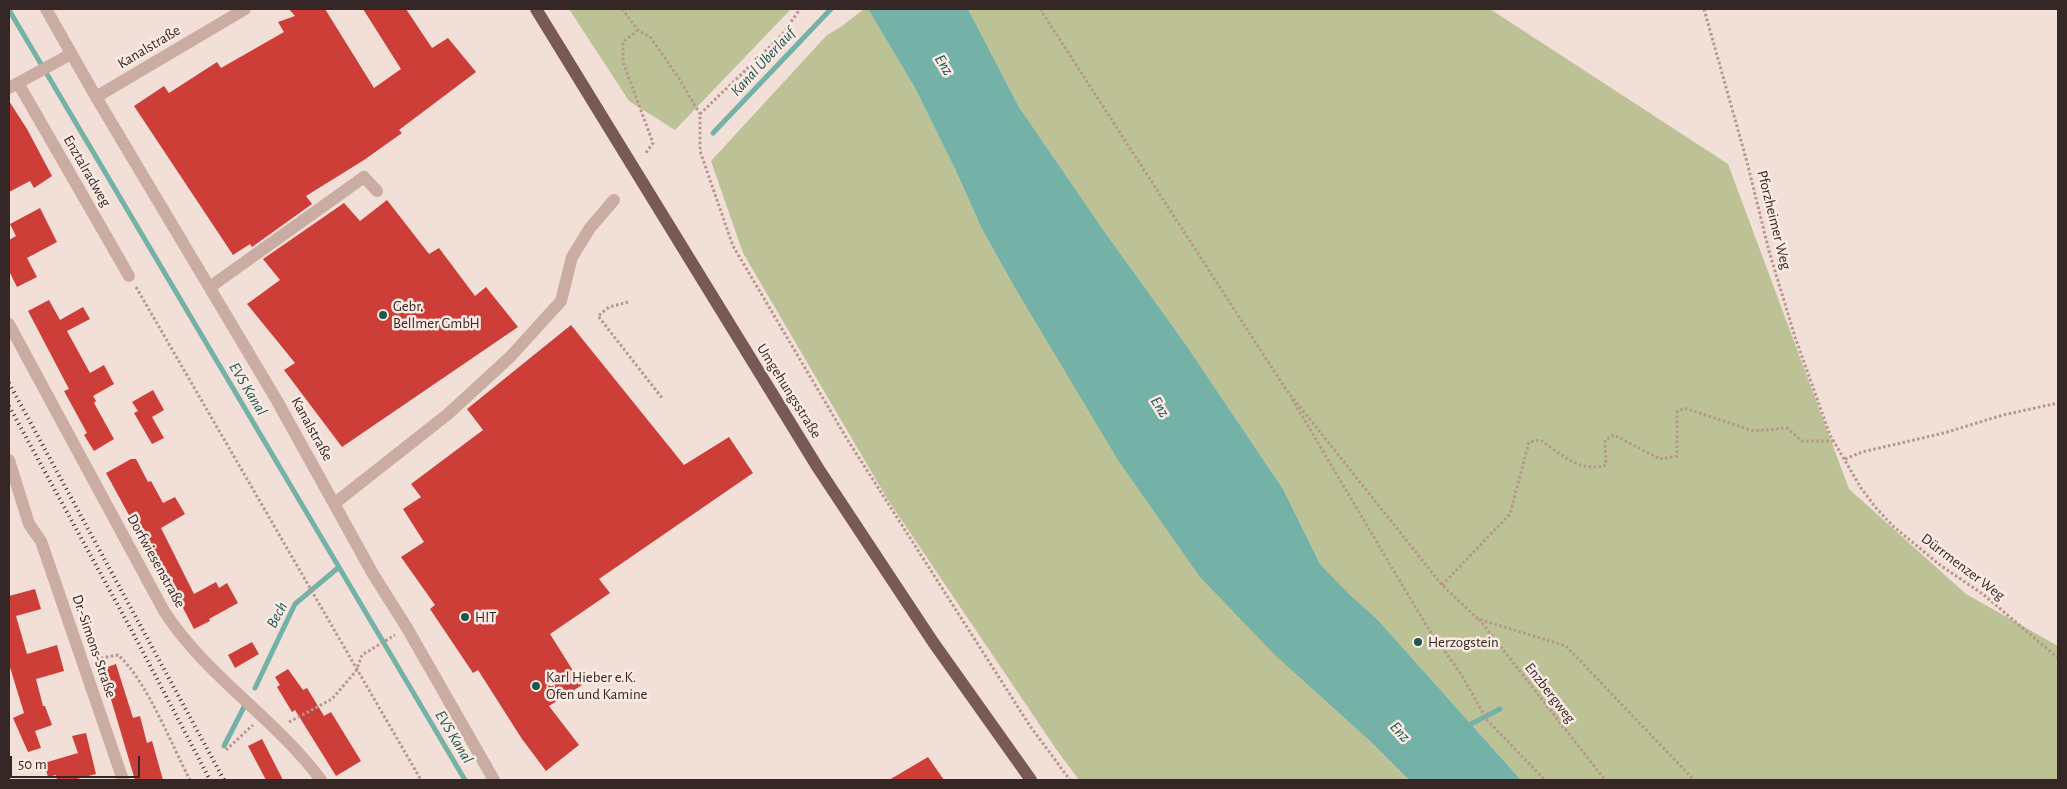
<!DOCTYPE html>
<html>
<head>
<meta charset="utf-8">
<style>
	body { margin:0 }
	#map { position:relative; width:2067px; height:789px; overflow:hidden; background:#f2dfd7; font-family:"Alegreya Sans",sans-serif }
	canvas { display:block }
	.frame { position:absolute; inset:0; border:10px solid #352725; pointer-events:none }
	.scale { position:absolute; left:10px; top:756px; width:130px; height:22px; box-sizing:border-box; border:2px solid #352725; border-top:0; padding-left:6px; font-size:15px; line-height:18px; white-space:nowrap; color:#352725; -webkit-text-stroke:4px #faeae3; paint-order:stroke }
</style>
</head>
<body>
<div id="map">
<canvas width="2067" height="789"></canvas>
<div class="frame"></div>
<div class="scale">50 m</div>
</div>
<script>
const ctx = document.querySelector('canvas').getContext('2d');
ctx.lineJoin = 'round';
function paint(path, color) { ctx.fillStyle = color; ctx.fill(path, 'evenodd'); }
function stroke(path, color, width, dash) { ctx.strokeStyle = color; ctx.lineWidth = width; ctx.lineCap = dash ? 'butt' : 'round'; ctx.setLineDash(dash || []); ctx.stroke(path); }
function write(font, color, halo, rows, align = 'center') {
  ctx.font = font + ' "Alegreya Sans",sans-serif'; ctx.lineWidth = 5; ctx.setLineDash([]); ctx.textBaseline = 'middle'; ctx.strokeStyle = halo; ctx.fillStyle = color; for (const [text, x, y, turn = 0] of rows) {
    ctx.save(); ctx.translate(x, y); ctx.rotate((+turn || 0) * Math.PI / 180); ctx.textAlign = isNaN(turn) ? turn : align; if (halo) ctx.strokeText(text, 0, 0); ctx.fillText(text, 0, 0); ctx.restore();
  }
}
const green = new Path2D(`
	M 569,9 L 791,9 L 675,130 L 629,101 Z
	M 864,9 L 868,9 L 915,88 L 955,169 L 982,229 L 1011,281 L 1368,739 L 1409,780 L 1079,780 L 1056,749 L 888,500 L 828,398 L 743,253 L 711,161 L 827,35 L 842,26 Z
	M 968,9 L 1490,9 L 1728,164 L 1849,489 L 1966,594 L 2058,646 L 2058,780 L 1521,780 L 1377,619 L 1349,594 L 1320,564 L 1283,489 L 1184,342 L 1104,231 L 1019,107 Z`);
const water = new Path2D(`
	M 868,9 L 968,9 L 1019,107 L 1104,231 L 1184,342 L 1283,489 L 1320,564 L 1349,594 L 1377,619 L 1521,780 L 1409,780 L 1368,739 L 1275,655 L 1200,577 L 1118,460 L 1011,281 L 982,229 L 955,169 L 915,88 Z`);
const stream = new Path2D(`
	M 9,10 L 465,780
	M 713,133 L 831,9
	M 255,688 L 295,604 L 339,567
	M 1467,726 L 1500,709
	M 224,746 L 244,707`);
const building = new Path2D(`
	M 289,9 L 325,9 L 374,88 L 401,69 L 363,9 L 406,9 L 432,48 L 448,38 L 476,72 L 399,130 L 402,133 L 364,160 L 306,196 L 312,204 L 252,247 L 250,244 L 233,255 L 134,106 L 164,86 L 169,93 L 217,62 L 221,68 L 284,32 L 278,22 L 295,16 Z
	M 9,101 L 27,129 L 52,176 L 34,188 L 30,181 L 9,192 Z
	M 387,200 L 429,254 L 439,248 L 475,296 L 486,287 L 518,327 L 342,447 L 284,370 L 295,363 L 247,304 L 280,280 L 263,259 L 344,203 L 360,221 Z
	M 40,208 L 57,242 L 27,258 L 37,277 L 17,287 L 9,271 L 9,240 L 16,236 L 10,224 Z
	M 49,300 L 60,320 L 83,307 L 90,319 L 67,331 L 90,373 L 104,365 L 114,384 L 93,396 L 96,401 L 94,403 L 114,439 L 94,451 L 84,435 L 87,433 L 64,391 L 69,389 L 28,311 Z
	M 571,325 L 684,465 L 729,437 L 753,473 L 599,579 L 610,593 L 550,634 L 582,685 L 549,706 L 579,745 L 546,771 L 522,739 L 478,670 L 473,673 L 430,609 L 435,605 L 401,557 L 424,542 L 403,509 L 421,497 L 411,484 L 483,430 L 467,409 Z
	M 153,390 L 164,410 L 152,417 L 164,438 L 152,444 L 134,413 L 138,411 L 132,402 Z
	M 131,459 L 136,459 L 148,482 L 151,481 L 163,503 L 175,497 L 185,514 L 161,528 L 194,594 L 216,582 L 219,588 L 227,583 L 238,603 L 209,619 L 210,621 L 194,629 L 182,606 L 177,609 L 159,573 L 160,572 L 106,473 Z
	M 35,589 L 41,609 L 16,616 L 27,654 L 57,645 L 64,671 L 36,679 L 43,706 L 45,706 L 52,725 L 35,731 L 41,748 L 28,752 L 13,718 L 24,713 L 9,664 L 9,596 Z
	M 252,642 L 259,654 L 235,668 L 228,655 Z
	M 116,664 L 133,718 L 140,716 L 147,743 L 152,741 L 163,780 L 135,780 L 102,669 Z
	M 288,669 L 303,690 L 307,688 L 324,716 L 331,712 L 361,761 L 336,776 L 295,710 L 292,712 L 277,687 L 280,685 L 275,677 Z
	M 86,733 L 96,774 L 73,780 L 57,780 L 56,775 L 48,777 L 44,763 L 78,753 L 72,736 Z
	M 262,739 L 283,780 L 266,780 L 248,746 Z
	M 928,757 L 944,780 L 889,780 Z`);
const path = new Path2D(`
	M 622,9 L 638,30 L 651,38 L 678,77 L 700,114 L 700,151 L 733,246 L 847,439 L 1030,726 L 1070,780
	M 1040,9 L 1285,388 L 1442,585 L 1478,619 L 1566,646 L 1694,780
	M 1704,9 L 1747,162 L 1769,251 L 1795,337 L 1830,435 L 1861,488 L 1876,508 L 1894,527 L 1940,565 L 1984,595 L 2058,658
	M 638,30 L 623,42 L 623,62 L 653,143 L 646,153
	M 700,114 L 782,35 L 800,9
	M 136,287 L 421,780
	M 628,302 L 609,307 L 598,316 L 662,398
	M 1292,399 L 1426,625 L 1461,674 L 1487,720 L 1545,780
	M 1845,459 L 1862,452 L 1944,433 L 2003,415 L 2058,403
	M 1442,585 L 1510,514 L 1529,442 L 1540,440 C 1560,453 1581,474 1606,465 L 1605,440 L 1614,435 L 1660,459 L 1677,456 L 1677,412 L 1684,408 L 1754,431 L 1787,428 L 1802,441 L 1834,441
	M 1479,619 L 1605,780
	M 96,659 L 118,655 C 146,679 172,746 190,780
	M 289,722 L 332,699 L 356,671 L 362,655 L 395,635
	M 226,750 L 253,725`);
const minor = new Path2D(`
	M 46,9 L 96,97 L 276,399 L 373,574 L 407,628 L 494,780
	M 18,83 L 129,276
	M 9,88 L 71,54
	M 96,97 L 245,9
	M 210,287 L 364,177 L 377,191
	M 9,324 L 164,611 C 206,676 275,718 321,780
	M 9,460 L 29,524 L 41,541 L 123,780
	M 335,503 L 448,414 L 510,357 L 561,301 L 572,257 L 590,228 L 614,200`);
const major = new Path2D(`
	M 536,9 L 818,468 L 933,642 L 1031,780`);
const rail = new Path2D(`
	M 9,383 L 224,780
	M 9,406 L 133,633 L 210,780`);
const markers = [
	[383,315,5,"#18584f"],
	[465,617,5,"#18584f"],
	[1418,642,5,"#18584f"],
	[536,686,5,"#18584f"]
];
const streetNames = [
	["Kanalstraße",149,47,-31],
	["Enztalradweg",87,171,60],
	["Pforzheimer Weg",1774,220,76],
	["Umgehungsstraße",789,391,58],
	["Kanalstraße",312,429,61],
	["Dorfwiesenstraße",156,561,61],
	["Dürrmenzer Weg",1963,567,37],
	["Dr.-Simons-Straße",94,646,71],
	["Enzbergweg",1550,693,52]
];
const poiNames = [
	["Gebr.",393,306],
	["Bellmer GmbH",393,323],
	["HIT",475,617],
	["Herzogstein",1428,642],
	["Karl Hieber e.K.",546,677],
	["Öfen und Kamine",546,694]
];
const waterNames = [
	["Kanal Überlauf",763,62,-47],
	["Enz",944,65,58],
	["EVS Kanal",248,389,59],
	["Enz",1160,407,58],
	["Bech",277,615,-62],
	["Enz",1400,732,48],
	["EVS Kanal",454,737,59]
];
paint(green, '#bcc296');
paint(water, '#74b1a7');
stroke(stream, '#74b1a7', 5);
paint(building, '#cd3e39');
stroke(path, '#b6968c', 3, [2.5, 2.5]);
stroke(minor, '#cbaca2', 12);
stroke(major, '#785955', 12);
stroke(rail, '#352725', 4, [1, 4]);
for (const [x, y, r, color] of markers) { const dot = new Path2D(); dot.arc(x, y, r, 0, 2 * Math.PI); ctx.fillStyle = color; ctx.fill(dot); stroke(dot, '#faeae3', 2); }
write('15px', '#352725', '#faeae3', streetNames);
write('15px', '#352725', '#faeae3', poiNames, 'left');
write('italic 16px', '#18584f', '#faeae3', waterNames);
</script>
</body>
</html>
